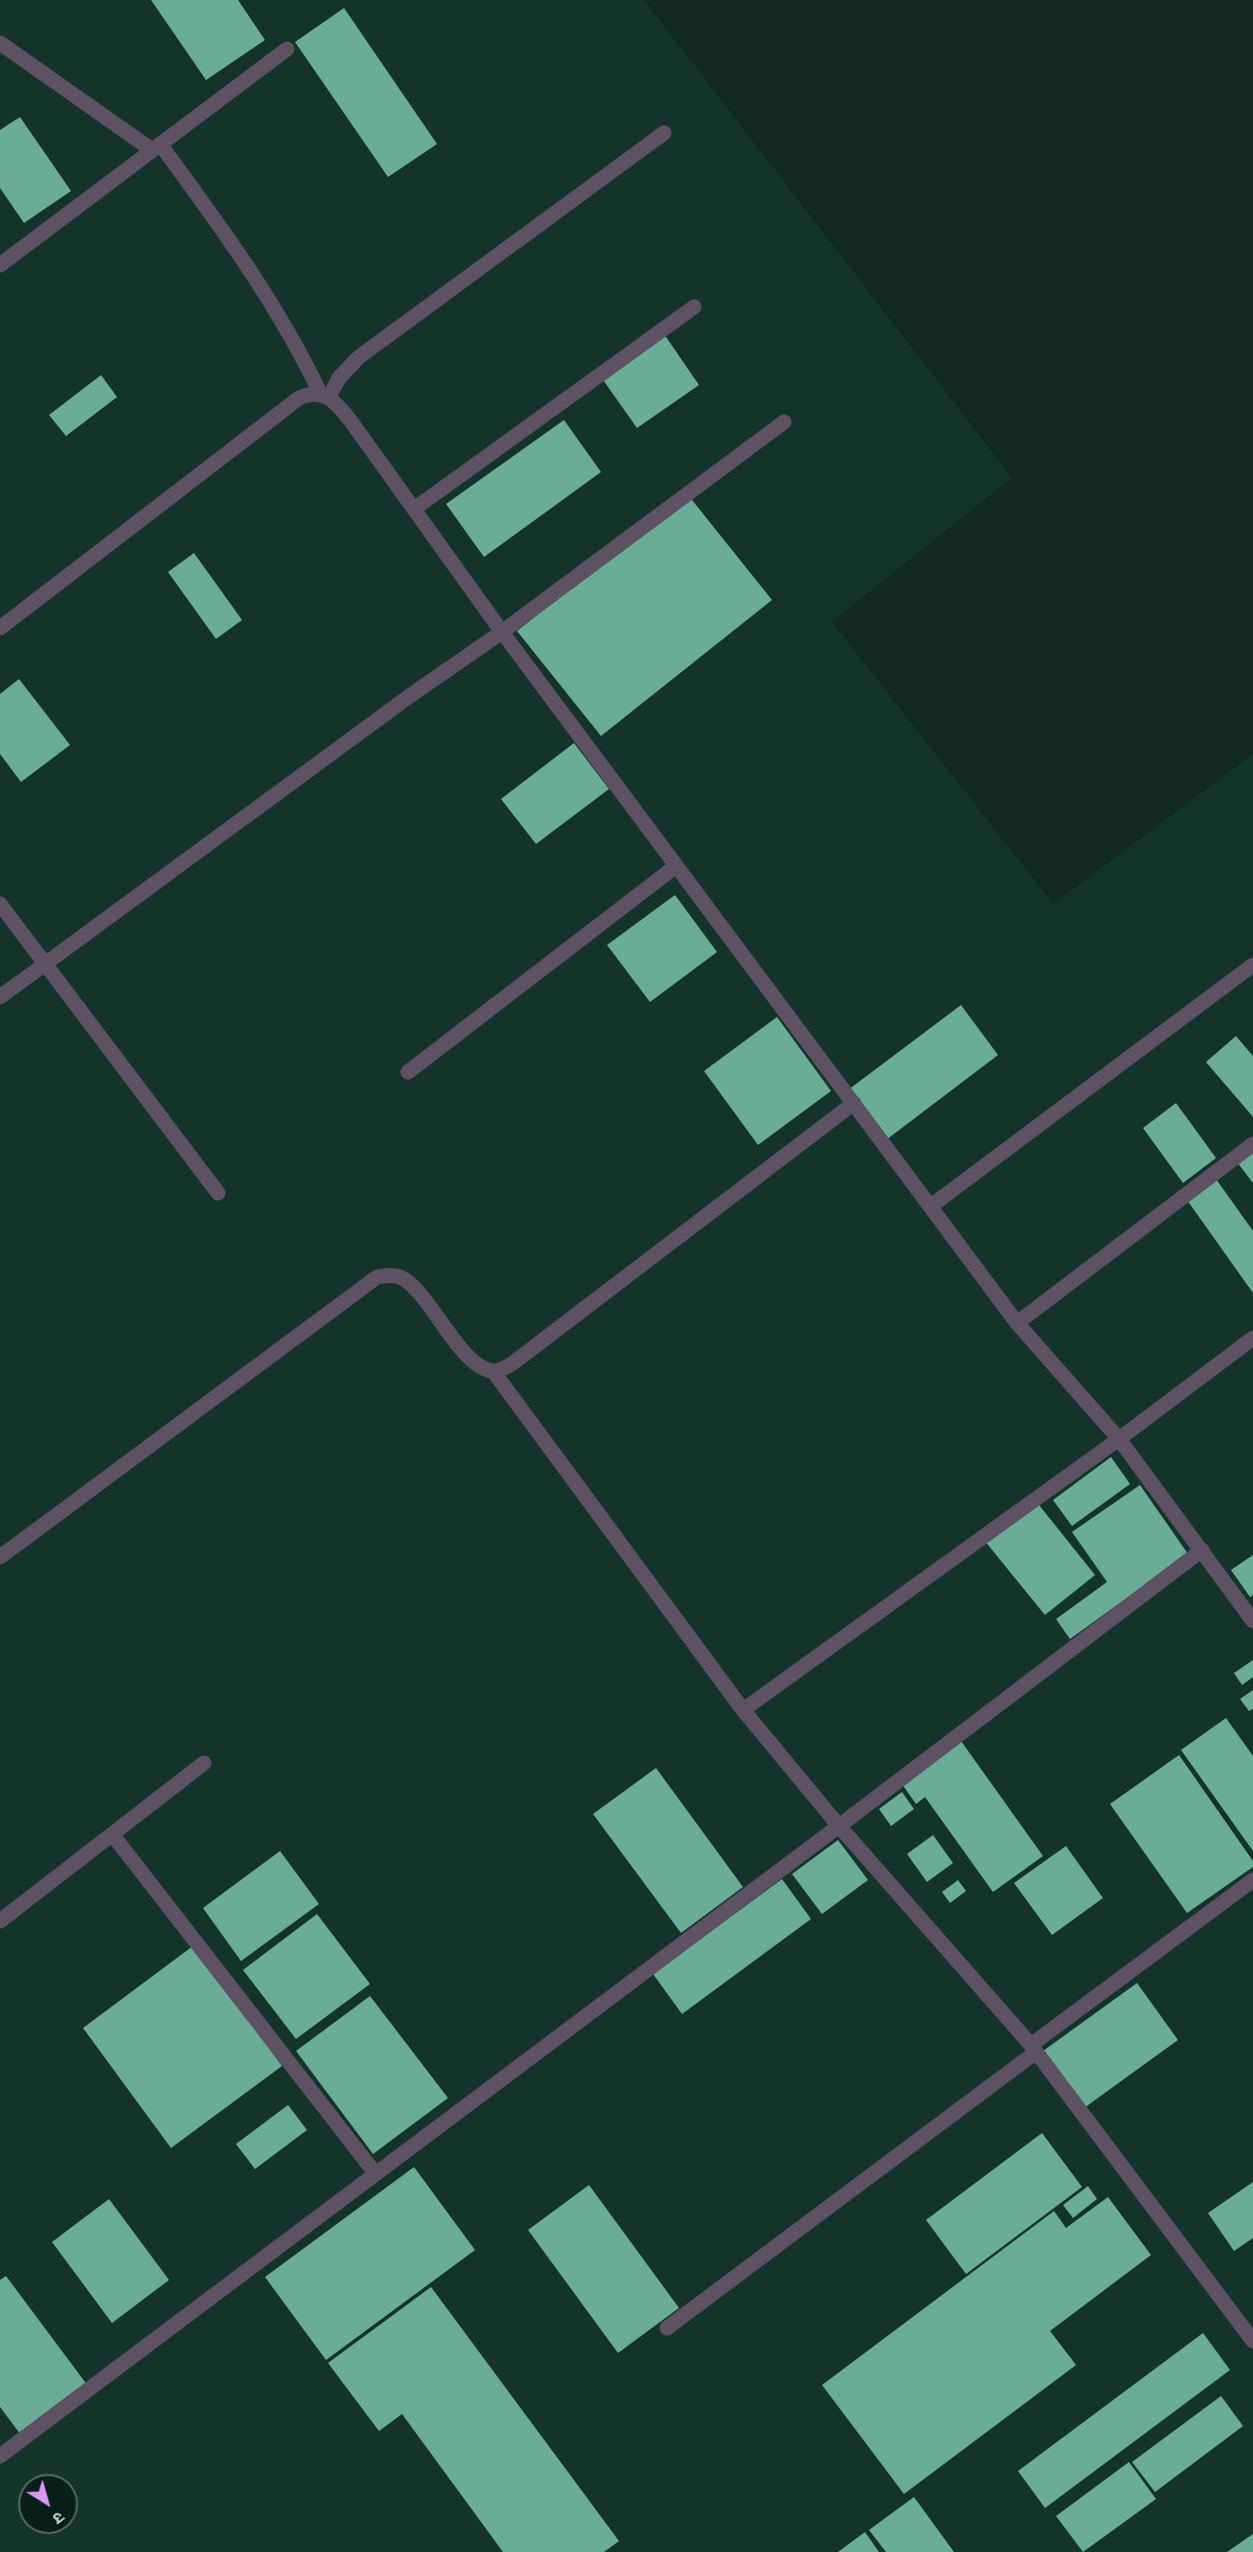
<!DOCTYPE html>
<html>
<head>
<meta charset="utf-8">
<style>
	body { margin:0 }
	#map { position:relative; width:1253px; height:2552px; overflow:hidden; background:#112922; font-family:Overpass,"Noto Sans Devanagari",sans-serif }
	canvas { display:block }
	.north { position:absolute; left:18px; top:2474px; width:60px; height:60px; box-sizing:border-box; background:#071f18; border:2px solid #556963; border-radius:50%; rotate:143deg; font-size:16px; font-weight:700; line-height:24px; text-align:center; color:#cbd9d4 }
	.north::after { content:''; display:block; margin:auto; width:21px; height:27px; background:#dc99f4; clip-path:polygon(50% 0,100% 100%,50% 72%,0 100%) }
</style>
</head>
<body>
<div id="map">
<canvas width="1253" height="2552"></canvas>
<div class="north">उ</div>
</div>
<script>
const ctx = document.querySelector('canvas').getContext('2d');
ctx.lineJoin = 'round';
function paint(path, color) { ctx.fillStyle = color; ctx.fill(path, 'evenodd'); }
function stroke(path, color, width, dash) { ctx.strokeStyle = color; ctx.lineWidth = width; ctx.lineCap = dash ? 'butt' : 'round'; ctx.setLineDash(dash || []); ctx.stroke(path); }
const built = new Path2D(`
	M 0,0 L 644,0 L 1012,478 L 832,622 L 1053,904 L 1253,754 L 1253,2552 L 0,2552 ZM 30,2486 L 66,2486 L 66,2522 L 30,2522 Z`);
const building = new Path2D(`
	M 151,0 L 238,0 L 265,40 L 206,80 Z
	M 344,8 L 437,144 L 388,177 L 295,42 Z
	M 20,117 L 71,191 L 24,223 L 0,188 L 0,130 Z
	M 664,334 L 699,385 L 637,428 L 601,377 Z
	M 101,375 L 117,397 L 66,436 L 49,415 Z
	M 564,420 L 601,472 L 484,557 L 446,504 Z
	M 688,495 L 772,600 L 601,736 L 517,631 Z
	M 194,553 L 242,620 L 216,639 L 168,572 Z
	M 19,679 L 70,745 L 21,782 L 0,754 L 0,694 Z
	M 574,743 L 609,789 L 536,844 L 501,799 Z
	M 675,895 L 717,952 L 650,1002 L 607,945 Z
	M 961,1005 L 998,1055 L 886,1140 L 848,1090 Z
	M 777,1017 L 831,1091 L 758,1145 L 704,1071 Z
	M 1236,1036 L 1253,1056 L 1253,1117 L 1206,1062 Z
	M 1176,1103 L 1216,1158 L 1183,1183 L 1143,1128 Z
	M 1253,1149 L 1253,1183 L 1237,1162 Z
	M 1216,1179 L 1253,1231 L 1253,1293 L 1187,1200 Z
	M 1111,1457 L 1130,1484 L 1072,1526 L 1053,1500 Z
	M 1140,1485 L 1188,1554 L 1070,1639 L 1056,1619 L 1107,1582 L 1072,1532 Z
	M 1035,1500 L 1095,1575 L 1045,1615 L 984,1540 Z
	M 1253,1555 L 1253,1595 L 1250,1597 L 1231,1570 Z
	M 1253,1660 L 1253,1677 L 1242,1685 L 1234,1673 Z
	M 1253,1690 L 1253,1709 L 1249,1711 L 1240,1699 Z
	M 1226,1718 L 1253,1756 L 1253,1851 L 1181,1750 Z
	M 961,1741 L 1043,1856 L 993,1892 L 925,1797 L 916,1804 L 902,1784 Z
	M 1179,1755 L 1253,1861 L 1253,1867 L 1187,1913 L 1110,1804 Z
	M 656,1768 L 743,1887 L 681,1933 L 593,1814 Z
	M 902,1792 L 914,1809 L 891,1826 L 879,1809 Z
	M 933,1835 L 953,1863 L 927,1882 L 907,1854 Z
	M 838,1840 L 868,1880 L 822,1914 L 792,1874 Z
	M 1066,1846 L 1103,1898 L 1052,1935 L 1014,1883 Z
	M 280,1851 L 319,1904 L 241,1961 L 203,1908 Z
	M 782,1879 L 811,1919 L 682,2014 L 653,1974 Z
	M 958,1880 L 966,1891 L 950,1903 L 942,1892 Z
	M 317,1914 L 370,1984 L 296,2039 L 243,1970 Z
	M 193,1946 L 282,2066 L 171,2148 L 83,2028 Z
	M 1137,1983 L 1178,2040 L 1084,2108 L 1043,2051 Z
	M 370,1996 L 448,2098 L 373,2154 L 296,2051 Z
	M 288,2105 L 307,2130 L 255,2169 L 236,2144 Z
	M 1042,2133 L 1082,2187 L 966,2274 L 926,2220 Z
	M 414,2167 L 475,2250 L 326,2360 L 265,2277 Z
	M 1253,2182 L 1253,2238 L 1234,2251 L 1208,2213 Z
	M 589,2185 L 679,2308 L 618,2353 L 528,2230 Z
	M 1088,2186 L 1097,2199 L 1073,2218 L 1063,2205 Z
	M 1108,2197 L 1151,2255 L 1050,2331 L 1076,2365 L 904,2494 L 822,2385 L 1054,2211 L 1066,2228 Z
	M 109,2199 L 169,2280 L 112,2323 L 52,2242 Z
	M 6,2276 L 88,2386 L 21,2435 L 0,2407 L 0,2280 Z
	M 431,2287 L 619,2541 L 604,2552 L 503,2552 L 402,2414 L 379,2431 L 328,2363 Z
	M 1203,2333 L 1230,2370 L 1045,2508 L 1018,2471 Z
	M 1221,2396 L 1243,2426 L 1155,2492 L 1132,2462 Z
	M 1129,2462 L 1156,2499 L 1083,2552 L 1056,2516 Z
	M 914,2497 L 954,2552 L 886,2552 L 869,2530 Z
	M 865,2532 L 879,2552 L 838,2552 Z
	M 1253,2534 L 1253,2552 L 1227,2552 Z`);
const minor = new Path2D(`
	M 0,43 L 152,150
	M 160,144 C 218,223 278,304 320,393
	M 0,265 L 287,49
	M 329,397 L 339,378 L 359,357 L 664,133
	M 414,509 L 694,307
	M 0,628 L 299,398 C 323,387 335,401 350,420 L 502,632 L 1017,1323 L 1119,1439 L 1253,1621
	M 0,904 L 218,1193
	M 0,997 L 411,695 L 502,632 L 784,422
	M 408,1072 L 676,866
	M 931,1206 L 1253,965
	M 1017,1323 L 1253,1144
	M 493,1371 L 743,1710 L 1119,1439 L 1253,1338
	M 0,1557 L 377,1277 C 385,1276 392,1274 400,1277 C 429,1289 459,1367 492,1371 C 499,1372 507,1367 513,1363 L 854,1103
	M 743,1710 L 839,1826 L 1031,2045 L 1253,2341
	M 112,1834 L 375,2173
	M 0,1921 L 204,1763
	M 1031,2045 L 1253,1880
	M 667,2328 L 1036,2052
	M 0,2456 L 839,1826 L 1202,1550`);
paint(built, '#14342b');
paint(building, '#6aad97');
stroke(minor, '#5e5164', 15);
</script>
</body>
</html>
